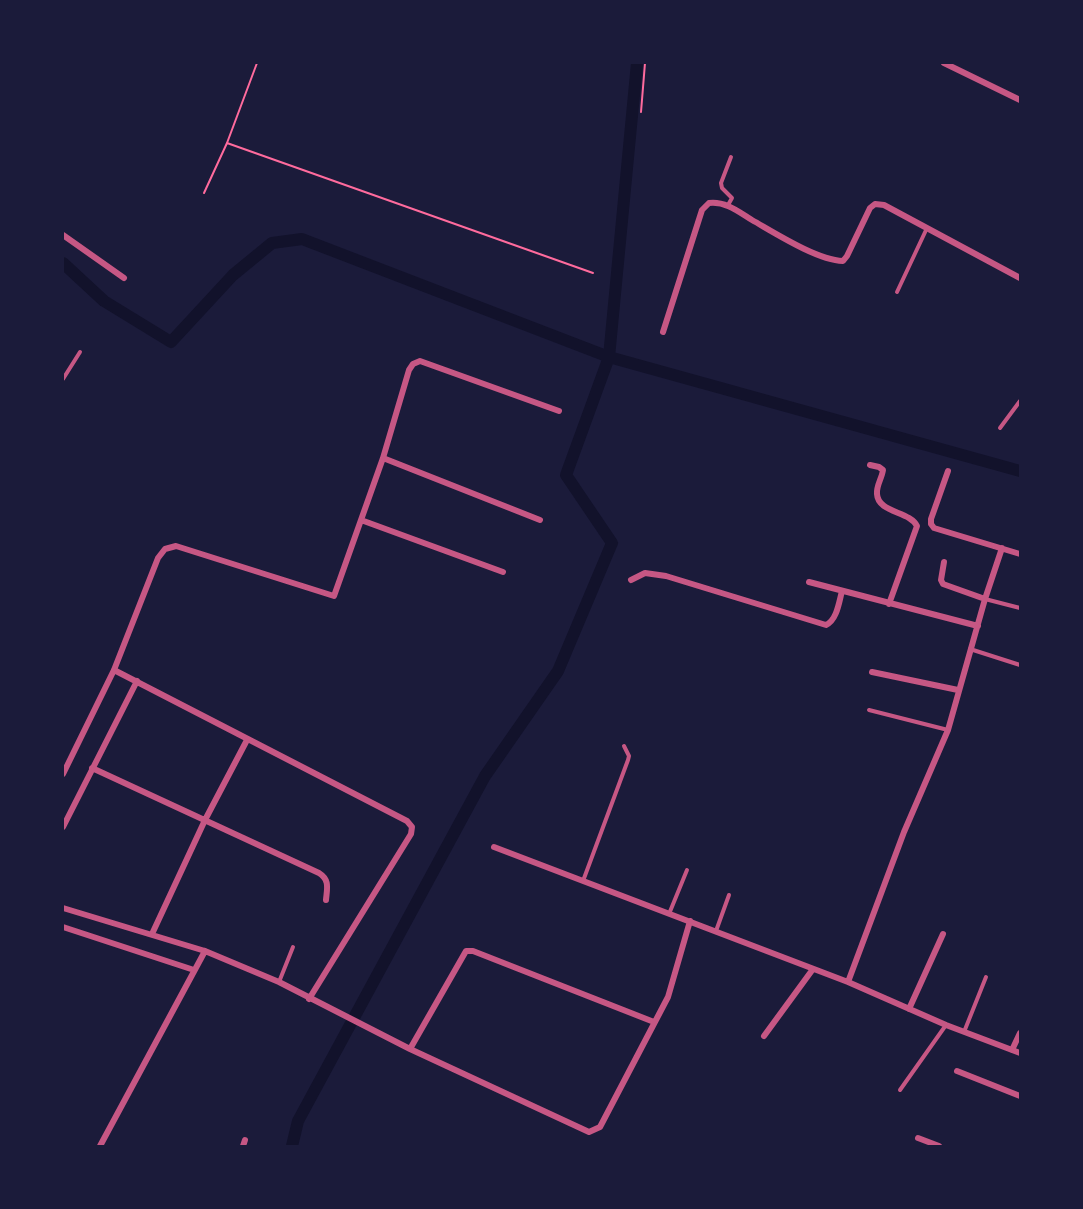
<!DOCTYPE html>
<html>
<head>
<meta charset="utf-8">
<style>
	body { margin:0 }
	#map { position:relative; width:1083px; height:1209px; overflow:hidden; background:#1b1b3a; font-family:Poppins,sans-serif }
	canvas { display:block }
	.frame { position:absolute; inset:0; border:64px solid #1b1b3a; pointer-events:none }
</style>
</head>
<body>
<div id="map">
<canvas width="1083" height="1209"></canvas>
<div class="frame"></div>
</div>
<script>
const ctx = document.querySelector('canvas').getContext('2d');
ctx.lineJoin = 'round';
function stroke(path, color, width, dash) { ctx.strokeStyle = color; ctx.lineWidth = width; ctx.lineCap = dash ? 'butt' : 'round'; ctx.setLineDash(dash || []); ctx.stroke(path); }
const canal = new Path2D(`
	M 63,263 L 104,301 L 171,342 L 233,275 L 272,243 L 302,239 L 609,357 L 1020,471
	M 292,1146 L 298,1121 L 485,776 L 558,671 L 612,543 L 566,475 L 609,357 L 637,63`);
const path = new Path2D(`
	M 641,112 L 645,63
	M 227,143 L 593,273
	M 204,193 L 227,143 L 257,63`);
const service = new Path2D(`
	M 728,205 L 732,198 L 722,188 L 721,183 L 731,157
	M 897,292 L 927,228
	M 63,379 L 80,352
	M 1000,428 L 1020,401
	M 985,599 L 1020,608
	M 970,649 L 1020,665
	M 869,710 L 948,730
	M 583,881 L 628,760 L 629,756 L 624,746
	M 669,914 L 687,870
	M 716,931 L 729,895
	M 279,982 L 293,947
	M 964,1032 L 986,977
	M 900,1090 L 946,1025`);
const minor = new Path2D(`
	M 944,63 L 1020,100
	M 63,235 L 124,278
	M 663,332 L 702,210 L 709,203 C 726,201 739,212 752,220 C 775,233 817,260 843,261 L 847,256 L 870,208 L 875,204 L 884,205 L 1020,278
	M 383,458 L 540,520
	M 870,465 L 879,467 L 883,470 C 882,478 876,486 877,494 C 878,513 910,511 917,526 L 889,604
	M 948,471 L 931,519 L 931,524 L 934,528 L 1020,554
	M 361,520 L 503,572
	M 944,562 L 941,580 L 943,584 L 985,599
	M 631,580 L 645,573 L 666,576 L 826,625 C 837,620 839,602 842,591
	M 809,582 L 978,626
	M 114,670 L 407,821 L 412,827 L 411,834 L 309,999
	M 872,672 L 958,690
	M 92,768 L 319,873 C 330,880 327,888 326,900
	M 63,774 L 114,670 L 158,558 L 165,549 L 176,546 L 334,596 L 383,458 L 409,370 L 413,364 L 420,361 L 559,411
	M 63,827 L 137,681
	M 494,847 L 848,982 L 946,1025 L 1020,1053
	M 63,908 L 205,951 L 279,982 L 410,1049 L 589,1132 L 600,1127 L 668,997 L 690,921
	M 63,927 L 194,970
	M 152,934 L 205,820 L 247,740
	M 848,982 L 904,832 L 948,730 L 985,599 L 1002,548
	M 909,1009 L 943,934
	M 764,1036 L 813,969
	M 410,1049 L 466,951 L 473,951 L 654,1022
	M 1012,1050 L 1020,1033
	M 957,1071 L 1020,1096
	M 918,1138 L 939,1146
	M 100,1146 L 205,951
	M 243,1146 L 245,1140`);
stroke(canal, '#12122b', 12);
stroke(path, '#ff6b9d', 2);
stroke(service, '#c65784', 4);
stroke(minor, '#c65784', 6);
</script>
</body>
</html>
